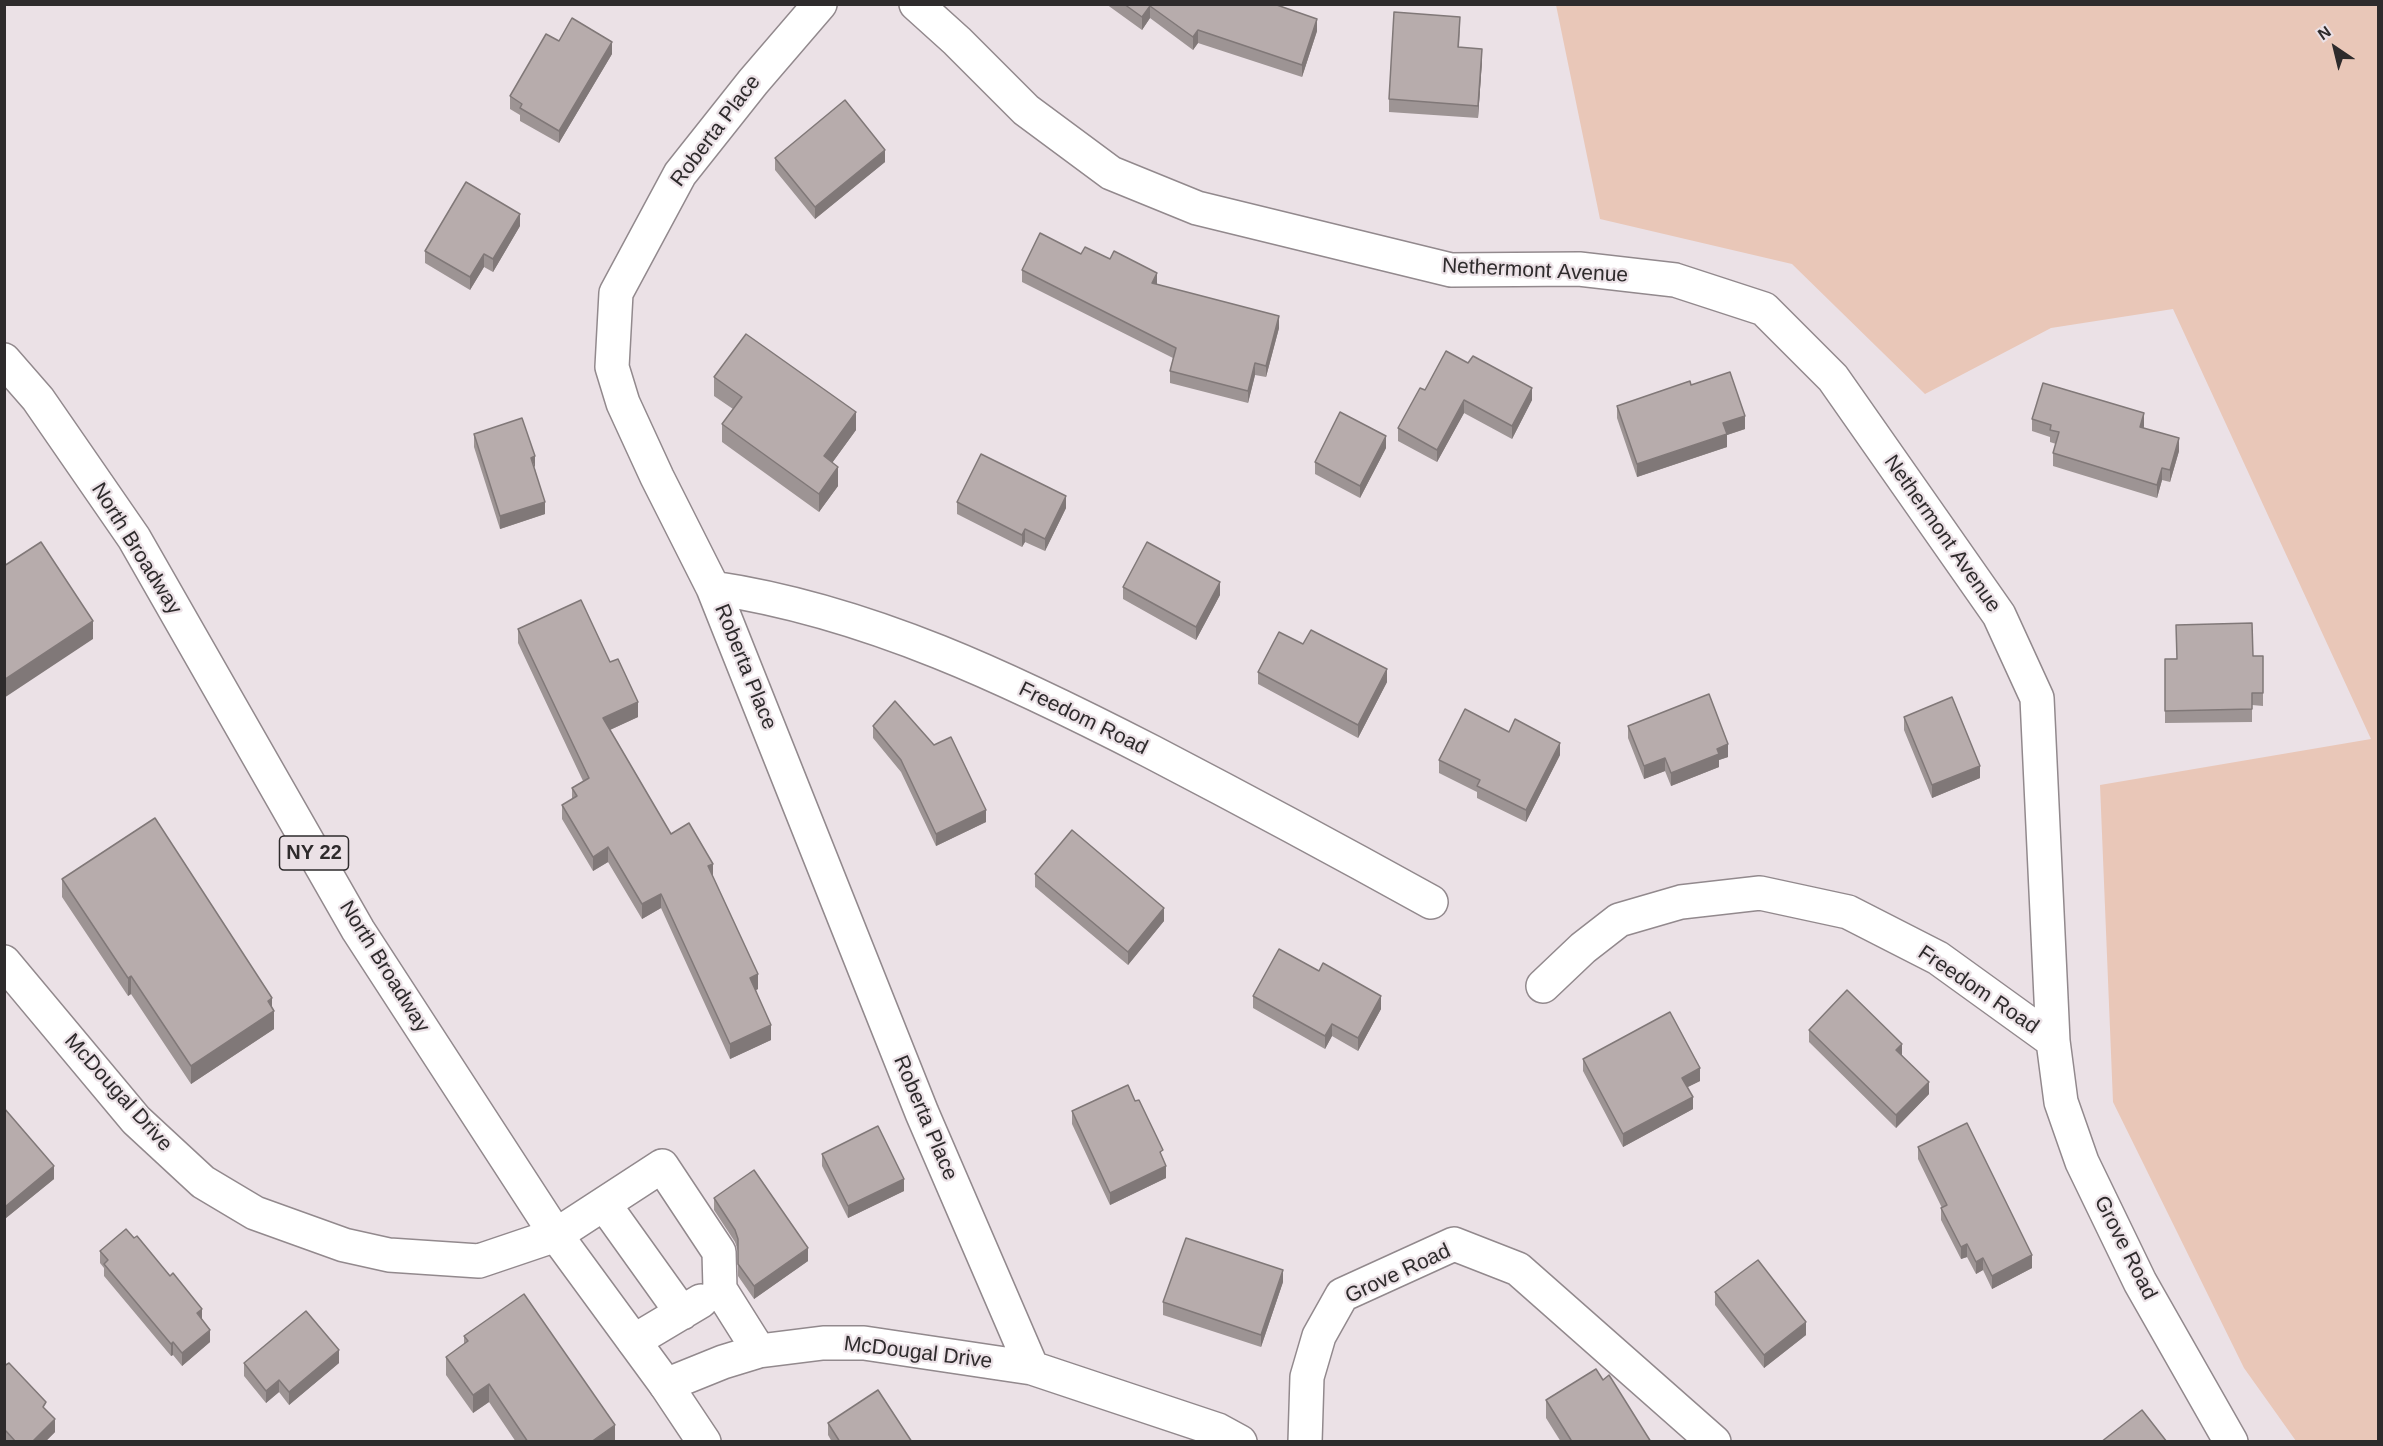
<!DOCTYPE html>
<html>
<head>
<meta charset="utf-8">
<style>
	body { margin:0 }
	#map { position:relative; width:2383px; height:1446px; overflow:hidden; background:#ebe1e6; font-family:Arial,sans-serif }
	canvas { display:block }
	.frame { position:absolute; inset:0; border:6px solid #2e2b2c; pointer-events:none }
	.north { position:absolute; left:2305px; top:18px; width:60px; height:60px; -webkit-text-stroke:4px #ebe1e6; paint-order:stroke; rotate:325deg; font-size:16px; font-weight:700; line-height:24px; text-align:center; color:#2e2b2c }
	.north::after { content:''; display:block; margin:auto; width:21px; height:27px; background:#2e2b2c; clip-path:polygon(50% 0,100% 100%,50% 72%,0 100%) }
</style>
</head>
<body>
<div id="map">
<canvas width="2383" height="1446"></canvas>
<div class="frame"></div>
<div class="north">N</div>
</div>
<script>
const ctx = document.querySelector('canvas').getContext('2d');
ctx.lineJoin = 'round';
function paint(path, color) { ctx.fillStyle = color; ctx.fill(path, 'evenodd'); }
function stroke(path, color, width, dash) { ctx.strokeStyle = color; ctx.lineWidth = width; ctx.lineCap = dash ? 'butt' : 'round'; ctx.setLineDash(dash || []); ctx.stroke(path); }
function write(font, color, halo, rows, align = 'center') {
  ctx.font = font + ' Arial,sans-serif'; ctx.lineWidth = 4.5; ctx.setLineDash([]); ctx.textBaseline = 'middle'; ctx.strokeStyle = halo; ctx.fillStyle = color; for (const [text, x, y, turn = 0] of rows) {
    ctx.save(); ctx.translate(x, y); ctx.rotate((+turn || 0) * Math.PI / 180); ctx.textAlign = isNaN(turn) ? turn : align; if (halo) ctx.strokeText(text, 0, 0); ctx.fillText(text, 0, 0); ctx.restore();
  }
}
const green = new Path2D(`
	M 1556,5 L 2378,5 L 2378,1441 L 2296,1441 L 2244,1368 L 2113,1102 L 2100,785 L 2371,739 L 2173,309 L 2051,328 L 1925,394 L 1792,264 L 1600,219 Z`);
const minor = new Path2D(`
	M 820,4 L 753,82 L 680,174 L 616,293 L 612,367 L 623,403 L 657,477 L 713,588 L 922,1113 L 1032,1368
	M 916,4 L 957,41 L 1026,110 L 1111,173 L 1197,208 L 1451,270 L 1579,269 L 1675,280 L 1764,309 L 1833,378 L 1999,615 L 2037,698 L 2053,1041 L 2061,1102 L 2082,1162 L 2140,1282 L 2231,1442
	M 713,588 C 869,611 1014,681 1152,752 C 1246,801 1339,851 1431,902
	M 4,962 L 136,1120 L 203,1182 L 255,1213 L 344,1245 L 389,1255 L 479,1261 L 556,1235 L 662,1166 L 719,1252 L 720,1289 L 759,1351
	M 1543,986 L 1583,948 L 1619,920 L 1681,902 L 1760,893 L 1848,912 L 1938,958 L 2053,1041
	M 604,1204 L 682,1313
	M 634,1341 L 701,1301
	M 666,1385 L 723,1362 L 759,1351 L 823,1343 L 864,1343 L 1032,1368 L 1218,1430 L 1240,1442
	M 1305,1442 L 1307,1377 L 1319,1336 L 1342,1295 L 1454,1244 L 1518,1269 L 1714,1442`);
const major = new Path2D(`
	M 4,360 L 38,399 L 134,538 L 358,930 L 556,1235 L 666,1385 L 704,1442`);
const wall = new Path2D(`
	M 1106,4 L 1274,4 L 1317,31 L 1302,77 L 1198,43 L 1193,50 L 1150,18 L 1142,30 Z
	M 1460,29 L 1459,47 L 1482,61 L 1478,118 L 1389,112 L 1389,99 Z
	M 559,41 L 612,54 L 559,143 L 520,121 L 520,115 L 510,109 L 510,96 Z
	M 775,158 L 885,162 L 815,219 L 775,170 Z
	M 520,226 L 493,272 L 484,267 L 470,290 L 425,263 L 425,251 Z
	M 1081,254 L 1157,284 L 1279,328 L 1266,377 L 1255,375 L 1248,403 L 1170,383 L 1170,371 L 1173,358 L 1022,282 L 1022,270 Z
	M 1468,363 L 1532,400 L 1512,439 L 1464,413 L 1437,462 L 1398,441 L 1398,428 L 1425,390 Z
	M 714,377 L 856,430 L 832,463 L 838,486 L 819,512 L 722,442 L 722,424 L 733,409 L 714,396 Z
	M 1691,385 L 1745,429 L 1727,435 L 1727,447 L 1637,477 L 1617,418 L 1617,406 Z
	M 2032,419 L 2144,426 L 2144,428 L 2179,451 L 2170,482 L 2162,480 L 2157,498 L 2053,466 L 2053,453 L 2056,444 L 2050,442 L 2050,437 L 2032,431 Z
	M 474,434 L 535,469 L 545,514 L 500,529 L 474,447 Z
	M 1386,448 L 1360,498 L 1315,474 L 1315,462 Z
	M 957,502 L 1066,508 L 1045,551 L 1025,542 L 1022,547 L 957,514 Z
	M 1123,587 L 1220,595 L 1196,640 L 1123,599 Z
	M 518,629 L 610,662 L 638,717 L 610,730 L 671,834 L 713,877 L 758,989 L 756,990 L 771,1040 L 730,1059 L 661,908 L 642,919 L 608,862 L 593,871 L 562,819 L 562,805 L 572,799 L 572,788 L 583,781 L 518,643 Z
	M 2253,656 L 2263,693 L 2263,706 L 2252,705 L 2252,722 L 2165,723 L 2165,659 Z
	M 1258,672 L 1387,682 L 1358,738 L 1258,684 Z
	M 1904,717 L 1980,778 L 1932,798 L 1904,730 Z
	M 873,726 L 986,822 L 936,846 L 901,772 L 873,738 Z
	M 1628,726 L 1728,757 L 1719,760 L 1719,767 L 1671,786 L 1665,771 L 1644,779 L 1628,738 Z
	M 1509,732 L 1560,755 L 1526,822 L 1477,798 L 1477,792 L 1439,773 L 1439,760 Z
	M 1035,874 L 1164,921 L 1128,965 L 1035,887 Z
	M 62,879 L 272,1008 L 274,1029 L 191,1084 L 131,994 L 128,996 L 62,897 Z
	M 1319,971 L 1381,1009 L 1358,1051 L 1332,1036 L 1325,1049 L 1253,1008 L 1253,996 Z
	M 1809,1030 L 1902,1055 L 1929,1094 L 1896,1128 L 1809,1042 Z
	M 1583,1059 L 1700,1081 L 1687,1087 L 1693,1109 L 1623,1147 L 1583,1071 Z
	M 4,1108 L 54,1179 L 6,1218 L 4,1216 Z
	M 1072,1111 L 1163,1158 L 1166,1178 L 1110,1205 L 1072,1124 Z
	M 1918,1147 L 2032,1268 L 1992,1289 L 1983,1270 L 1976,1274 L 1967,1257 L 1961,1259 L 1941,1220 L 1941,1208 L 1942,1208 L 1918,1159 Z
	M 822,1154 L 904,1191 L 848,1218 L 822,1166 Z
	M 714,1198 L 808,1261 L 754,1299 L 738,1276 L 738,1251 L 735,1242 L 714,1210 Z
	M 100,1251 L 202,1319 L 210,1342 L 182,1366 L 173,1355 L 171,1356 L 104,1276 L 104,1268 L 100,1263 Z
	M 1283,1282 L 1261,1347 L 1163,1315 L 1163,1302 Z
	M 1715,1292 L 1806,1335 L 1764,1368 L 1715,1305 Z
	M 464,1336 L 615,1442 L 516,1442 L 489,1402 L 473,1413 L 446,1375 L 446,1357 L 464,1344 Z
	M 244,1363 L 339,1363 L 289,1405 L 279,1392 L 266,1403 L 244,1376 Z
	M 4,1366 L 46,1410 L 55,1432 L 45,1442 L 4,1442 Z
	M 1603,1380 L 1651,1442 L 1561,1442 L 1546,1418 L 1546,1400 Z
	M 828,1423 L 912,1442 L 832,1442 L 828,1435 Z`);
const shadedWall = new Path2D(`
	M 1150,6 L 1150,18 L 1142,30 L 1142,17 Z
	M 1317,19 L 1317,31 L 1302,77 L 1302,65 Z
	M 1198,30 L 1198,43 L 1193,50 L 1193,37 Z
	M 612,42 L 612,54 L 559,143 L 559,131 Z
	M 1482,49 L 1482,61 L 1478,118 L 1478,106 Z
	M 885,150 L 885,162 L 815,219 L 815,207 Z
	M 520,214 L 520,226 L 493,272 L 493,259 Z
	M 484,254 L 484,267 L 470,290 L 470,277 Z
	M 1157,273 L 1157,285 L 1152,283 Z
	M 1279,316 L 1279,328 L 1266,377 L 1266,366 Z
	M 1255,363 L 1255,375 L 1248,403 L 1248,391 Z
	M 1532,388 L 1532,400 L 1512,439 L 1512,426 Z
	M 1464,400 L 1464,413 L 1437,462 L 1437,450 Z
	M 856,412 L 856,430 L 824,474 L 824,456 Z
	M 2144,413 L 2144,426 L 2140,439 L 2140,427 Z
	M 1745,416 L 1745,429 L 1727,435 L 1727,447 L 1637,477 L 1637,464 L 1723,423 Z
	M 1386,436 L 1386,448 L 1360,498 L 1360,486 Z
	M 2179,438 L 2179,451 L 2170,482 L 2170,470 Z
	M 535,456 L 535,468 L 531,458 Z
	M 838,467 L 838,486 L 819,512 L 819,494 Z
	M 2162,468 L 2162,480 L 2157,498 L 2157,485 Z
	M 1066,496 L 1066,508 L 1045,551 L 1045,539 Z
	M 545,502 L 545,514 L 500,529 L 500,516 Z
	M 1025,529 L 1025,542 L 1022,547 L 1022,535 Z
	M 1220,582 L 1220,595 L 1196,640 L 1196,627 Z
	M 93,621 L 93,639 L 4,698 L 4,680 Z
	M 1387,669 L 1387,682 L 1358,738 L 1358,725 Z
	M 638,702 L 638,717 L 603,733 L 603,718 Z
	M 1560,743 L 1560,755 L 1526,822 L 1526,810 Z
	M 1728,744 L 1728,757 L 1719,760 L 1719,767 L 1671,786 L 1671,773 L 1717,749 Z
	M 1665,758 L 1665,771 L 1644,779 L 1644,766 Z
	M 1980,766 L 1980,778 L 1932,798 L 1932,785 Z
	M 986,810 L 986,822 L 936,846 L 936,834 Z
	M 608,847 L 608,862 L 593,871 L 593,857 Z
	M 713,864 L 713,878 L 708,866 Z
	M 661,894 L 661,908 L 642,919 L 642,904 Z
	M 1164,908 L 1164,921 L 1128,965 L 1128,952 Z
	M 758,974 L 758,989 L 750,993 L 750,978 Z
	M 131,976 L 131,994 L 128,996 L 128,978 Z
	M 1381,996 L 1381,1009 L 1358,1051 L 1358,1038 Z
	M 272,998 L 272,1011 L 274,1011 L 274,1029 L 191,1084 L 191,1066 Z
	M 1332,1024 L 1332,1036 L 1325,1049 L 1325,1036 Z
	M 771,1025 L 771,1040 L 730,1059 L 730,1044 Z
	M 1902,1044 L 1902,1056 L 1896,1050 Z
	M 1700,1068 L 1700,1081 L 1682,1090 L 1682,1078 Z
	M 1929,1082 L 1929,1094 L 1896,1128 L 1896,1115 Z
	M 1693,1097 L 1693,1109 L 1623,1147 L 1623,1134 Z
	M 54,1166 L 54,1179 L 6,1218 L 6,1206 Z
	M 1166,1166 L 1166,1178 L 1110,1205 L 1110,1193 Z
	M 904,1179 L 904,1191 L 848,1218 L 848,1206 Z
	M 1967,1244 L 1967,1257 L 1961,1259 L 1961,1247 Z
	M 808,1248 L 808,1261 L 754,1299 L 754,1286 Z
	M 2032,1255 L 2032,1268 L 1992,1289 L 1992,1276 Z
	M 1983,1258 L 1983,1270 L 1976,1274 L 1976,1262 Z
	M 1283,1270 L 1283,1282 L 1261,1347 L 1261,1335 Z
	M 202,1309 L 202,1321 L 197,1313 Z
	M 1806,1322 L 1806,1335 L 1764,1368 L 1764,1355 Z
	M 210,1330 L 210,1342 L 182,1366 L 182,1353 Z
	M 173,1342 L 173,1355 L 171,1356 L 171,1344 Z
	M 339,1350 L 339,1363 L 289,1405 L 289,1392 Z
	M 279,1380 L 279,1392 L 266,1403 L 266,1391 Z
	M 489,1384 L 489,1402 L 473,1413 L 473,1395 Z
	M 55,1419 L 55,1432 L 45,1442 L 32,1442 Z
	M 615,1425 L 615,1442 L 591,1442 Z`);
const building = new Path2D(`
	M 1124,4 L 1274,4 L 1317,19 L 1302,65 L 1198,30 L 1193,37 L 1150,6 L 1142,17 Z
	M 1394,12 L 1460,17 L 1458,47 L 1482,49 L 1478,106 L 1389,99 Z
	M 572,18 L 612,42 L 559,131 L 520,108 L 522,104 L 510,96 L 546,34 L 559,41 Z
	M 845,100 L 885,150 L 815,207 L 775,158 Z
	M 466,182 L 520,214 L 493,259 L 484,254 L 470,277 L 425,251 Z
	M 1040,233 L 1081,254 L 1085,247 L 1110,259 L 1114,251 L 1157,273 L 1152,283 L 1279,316 L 1266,366 L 1255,363 L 1248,391 L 1170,371 L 1176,348 L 1022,270 Z
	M 746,334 L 856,412 L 824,456 L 838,467 L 819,494 L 722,424 L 742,397 L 714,377 Z
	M 1446,351 L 1468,363 L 1473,356 L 1532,388 L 1512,426 L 1464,400 L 1437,450 L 1398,428 L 1420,388 L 1425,390 Z
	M 1730,372 L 1745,416 L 1723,423 L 1727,434 L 1637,464 L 1617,406 L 1690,381 L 1691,385 Z
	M 2043,383 L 2144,413 L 2140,427 L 2179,438 L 2170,470 L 2162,468 L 2157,485 L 2053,453 L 2059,432 L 2050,430 L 2051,425 L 2032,419 Z
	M 1340,412 L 1386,436 L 1360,486 L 1315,462 Z
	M 522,418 L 535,456 L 531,458 L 545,502 L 500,516 L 474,434 Z
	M 981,454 L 1066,496 L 1045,539 L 1025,529 L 1022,535 L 957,502 Z
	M 41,542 L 93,621 L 4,680 L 4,566 Z
	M 1147,542 L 1220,582 L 1196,627 L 1123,587 Z
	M 581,600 L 610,662 L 618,659 L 638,702 L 603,718 L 671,834 L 689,823 L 713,864 L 708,866 L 758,974 L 750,978 L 771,1025 L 730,1044 L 661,894 L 642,904 L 608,847 L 593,857 L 562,805 L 577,796 L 572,788 L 589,778 L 518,629 Z
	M 2252,623 L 2253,656 L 2263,656 L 2263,693 L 2252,693 L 2252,709 L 2165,711 L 2165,659 L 2177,659 L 2176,625 Z
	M 1311,630 L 1387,669 L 1358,725 L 1258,672 L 1279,632 L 1303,644 Z
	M 1709,694 L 1728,744 L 1717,749 L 1719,754 L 1671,773 L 1665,758 L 1644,766 L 1628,726 Z
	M 1952,697 L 1980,766 L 1932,785 L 1904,717 Z
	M 895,701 L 934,745 L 951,737 L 986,810 L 936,834 L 901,760 L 873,726 Z
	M 1465,709 L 1509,732 L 1515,719 L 1560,743 L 1526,810 L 1477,786 L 1480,780 L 1439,760 Z
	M 155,818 L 272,998 L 268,1001 L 274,1011 L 191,1066 L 131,976 L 128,978 L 62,879 Z
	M 1072,830 L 1164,908 L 1128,952 L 1035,874 Z
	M 1279,949 L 1319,971 L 1323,963 L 1381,996 L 1358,1038 L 1332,1024 L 1325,1036 L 1253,996 Z
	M 1847,990 L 1902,1044 L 1896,1050 L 1929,1082 L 1896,1115 L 1809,1030 Z
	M 1670,1012 L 1700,1068 L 1682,1078 L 1693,1097 L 1623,1134 L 1583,1059 Z
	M 1128,1085 L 1135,1101 L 1139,1100 L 1163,1150 L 1160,1152 L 1166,1166 L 1110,1193 L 1072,1111 Z
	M 4,1108 L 54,1166 L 6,1206 L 4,1204 Z
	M 1967,1123 L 2032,1255 L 1992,1276 L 1983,1258 L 1976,1262 L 1967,1244 L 1961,1247 L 1941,1208 L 1947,1205 L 1918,1147 Z
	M 878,1126 L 904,1179 L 848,1206 L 822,1154 Z
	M 754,1170 L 808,1248 L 754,1286 L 738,1264 L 738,1239 L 735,1230 L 714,1198 Z
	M 126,1229 L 134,1238 L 137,1236 L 170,1276 L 173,1273 L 202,1309 L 197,1313 L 210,1330 L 182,1353 L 173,1342 L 171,1344 L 104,1264 L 108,1260 L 100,1251 Z
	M 1186,1238 L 1283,1270 L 1261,1335 L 1163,1302 Z
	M 1758,1260 L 1806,1322 L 1764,1355 L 1715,1292 Z
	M 524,1294 L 615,1425 L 591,1442 L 528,1442 L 489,1384 L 473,1395 L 446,1357 L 468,1341 L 464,1336 Z
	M 306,1311 L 339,1350 L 289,1392 L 279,1380 L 266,1391 L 244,1363 Z
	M 9,1363 L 46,1402 L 43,1407 L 55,1419 L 32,1442 L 16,1442 L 6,1431 L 4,1432 L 4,1366 Z
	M 1596,1369 L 1603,1380 L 1609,1375 L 1651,1442 L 1568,1442 L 1571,1440 L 1546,1400 Z
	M 878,1390 L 912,1442 L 840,1442 L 828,1423 Z
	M 2142,1410 L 2167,1442 L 2101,1442 Z`);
const shields = [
	[314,853,69]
];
const shieldNames = [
	["NY 22",314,853]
];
const streetNames = [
	["Roberta Place",716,131,-53],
	["Nethermont Avenue",1535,271,3],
	["Nethermont Avenue",1942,534,55],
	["North Broadway",136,549,58],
	["Roberta Place",745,667,68],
	["Freedom Road",1083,719,26],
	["North Broadway",384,967,58],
	["Freedom Road",1978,990,34],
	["McDougal Drive",118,1093,48],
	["Roberta Place",925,1118,67],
	["Grove Road",2125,1248,63],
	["Grove Road",1398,1274,-25],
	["McDougal Drive",918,1353,7]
];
paint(green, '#e9c7b8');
stroke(minor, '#92898d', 36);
stroke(major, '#92898d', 36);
stroke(minor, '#fff', 33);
stroke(major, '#fff', 33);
paint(wall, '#9d9494');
paint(shadedWall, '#807878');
paint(building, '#b7acac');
stroke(building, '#807878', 1.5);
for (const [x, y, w] of shields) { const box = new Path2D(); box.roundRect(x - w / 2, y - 17, w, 34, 4.5); ctx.fillStyle = '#ebe1e6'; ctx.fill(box); stroke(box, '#2e2b2c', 1.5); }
write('bold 20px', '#2e2b2c', null, shieldNames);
write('21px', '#2e2b2c', '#ebe1e6', streetNames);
</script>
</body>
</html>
